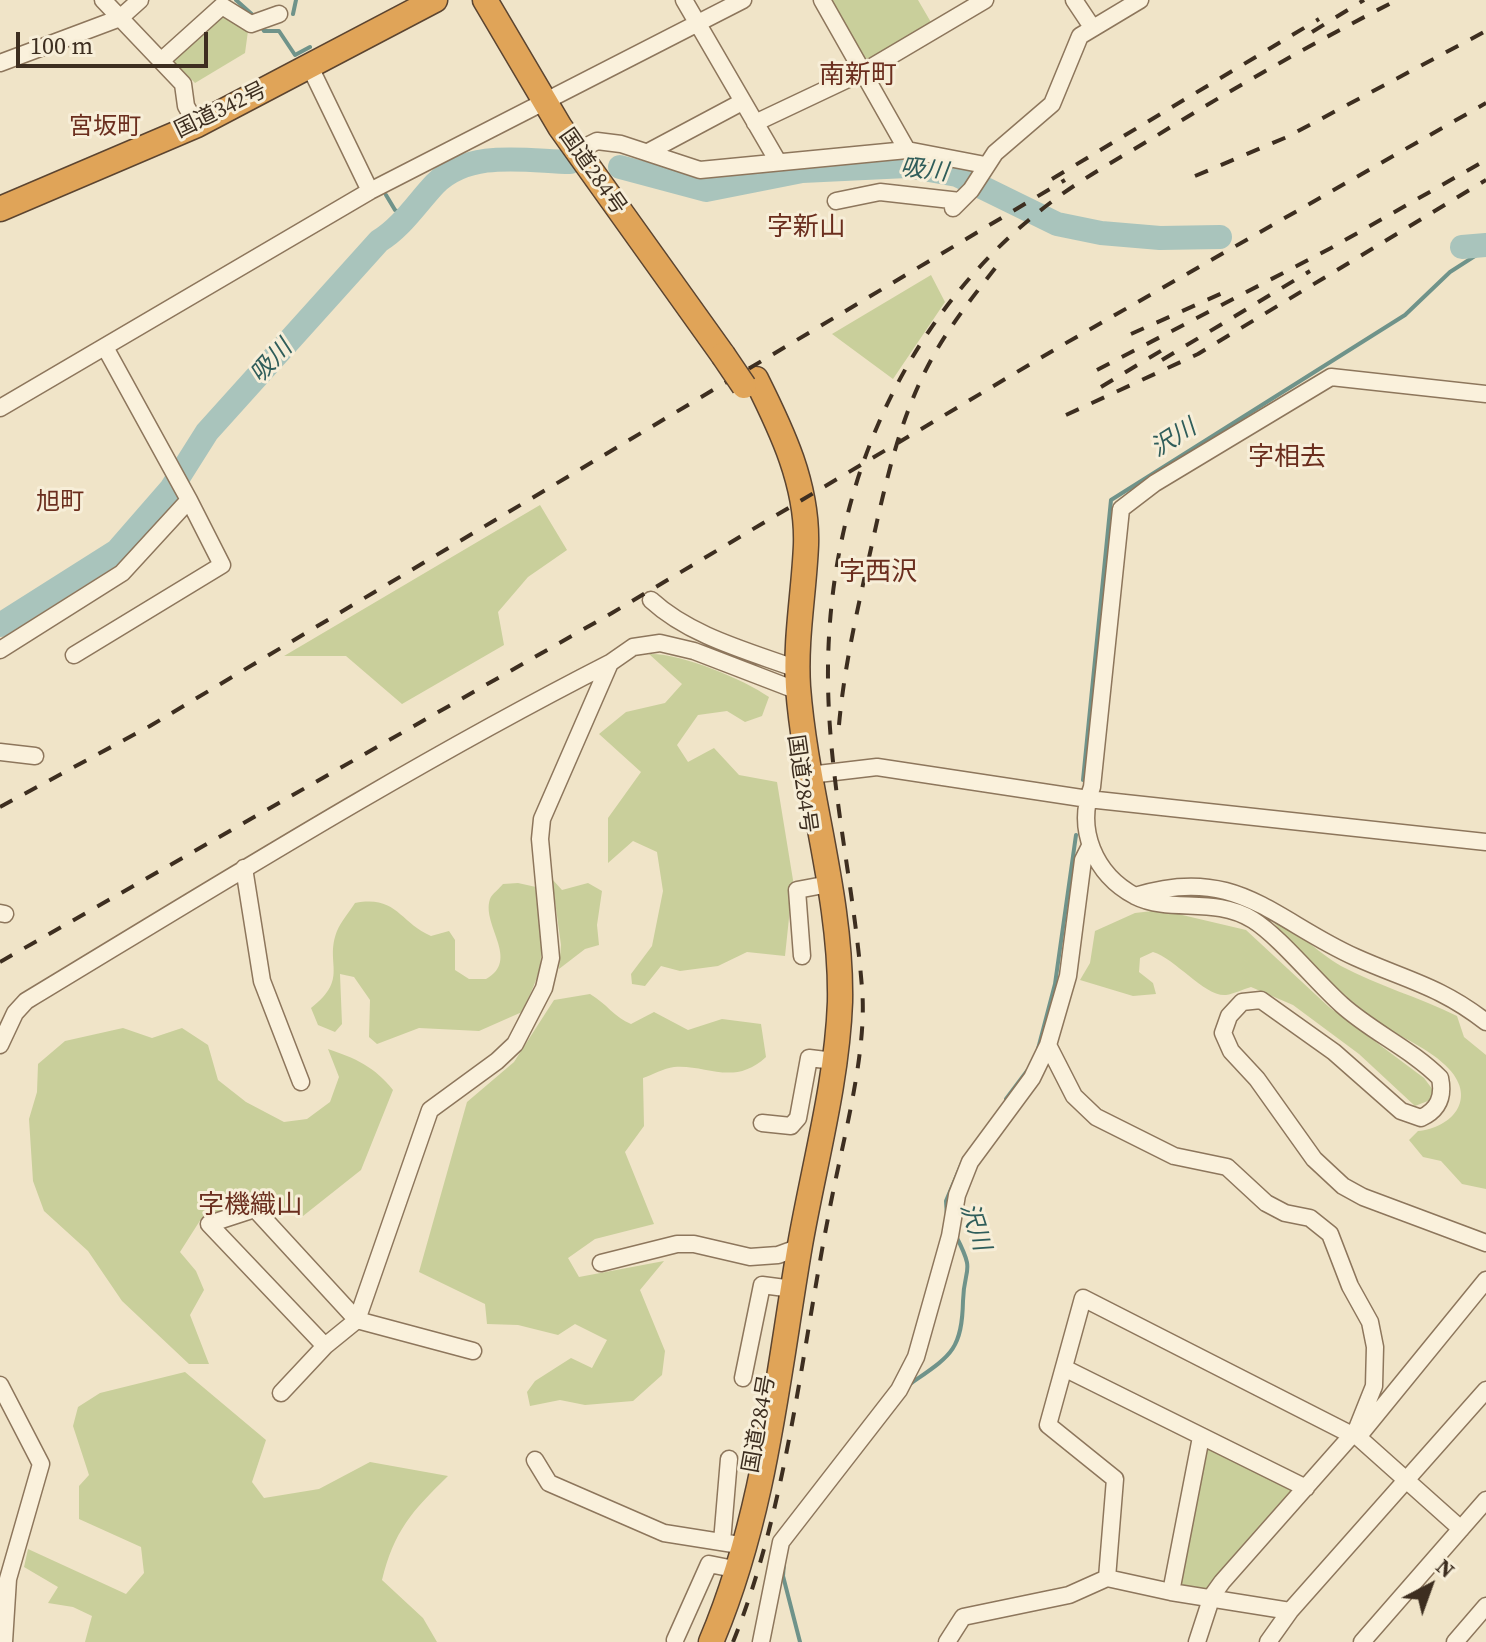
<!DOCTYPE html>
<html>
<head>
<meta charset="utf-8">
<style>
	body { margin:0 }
	#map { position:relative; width:1486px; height:1642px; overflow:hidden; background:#f0e4c8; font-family:"Source Serif 4",serif }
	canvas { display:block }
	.north { position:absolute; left:1390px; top:1546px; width:80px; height:80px; -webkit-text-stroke:6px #f7eed8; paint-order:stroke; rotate:41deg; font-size:22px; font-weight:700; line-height:32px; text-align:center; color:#3d2e20 }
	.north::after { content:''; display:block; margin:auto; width:28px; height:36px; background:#3d2e20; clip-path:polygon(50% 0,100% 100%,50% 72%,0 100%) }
	.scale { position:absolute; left:16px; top:32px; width:192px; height:36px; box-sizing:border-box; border:4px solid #3d2e20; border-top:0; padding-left:10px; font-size:24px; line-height:28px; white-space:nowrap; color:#3d2e20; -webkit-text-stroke:6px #f7eed8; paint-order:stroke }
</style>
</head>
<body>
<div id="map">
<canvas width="1486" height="1642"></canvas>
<div class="north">N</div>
<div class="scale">100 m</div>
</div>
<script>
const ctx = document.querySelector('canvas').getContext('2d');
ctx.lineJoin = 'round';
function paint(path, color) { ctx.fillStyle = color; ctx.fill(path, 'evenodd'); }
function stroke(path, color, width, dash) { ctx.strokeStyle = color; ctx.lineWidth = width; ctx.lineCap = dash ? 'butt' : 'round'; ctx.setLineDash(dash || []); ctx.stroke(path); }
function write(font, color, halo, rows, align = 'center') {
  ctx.font = font + ' "Source Serif 4","Noto Sans JP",serif'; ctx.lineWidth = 6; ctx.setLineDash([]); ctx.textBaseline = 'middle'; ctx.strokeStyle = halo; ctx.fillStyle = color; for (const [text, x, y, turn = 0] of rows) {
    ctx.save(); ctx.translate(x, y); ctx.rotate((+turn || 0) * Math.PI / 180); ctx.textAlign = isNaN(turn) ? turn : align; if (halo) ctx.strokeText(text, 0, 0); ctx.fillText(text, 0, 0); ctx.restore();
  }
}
const green = new Path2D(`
	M 830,0 L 918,0 L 932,24 L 866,62 Z
	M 226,15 L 248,31 L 245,53 L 195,83 L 174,62 L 177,52 Z
	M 931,275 L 945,302 L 893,379 L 832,334 Z
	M 540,505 L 567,550 L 528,577 L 498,612 L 504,645 L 402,704 L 346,656 L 284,656 Z
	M 649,654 C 681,653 743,679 769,697 L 762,716 L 745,722 L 727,711 L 698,715 L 677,745 L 688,762 L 714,748 L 739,775 L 777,782 L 793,880 L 785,956 L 747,952 L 718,966 L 680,971 L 661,966 L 645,986 L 632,984 L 631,974 L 652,946 L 663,891 L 657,852 L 633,841 L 608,863 L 608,818 L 641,772 L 599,734 L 626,712 L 665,703 L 682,684 Z
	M 552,879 L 562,890 L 588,883 L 602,891 L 597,925 L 599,945 L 585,949 L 559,969 L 561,945 Z
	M 518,883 L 536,887 C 536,911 543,934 541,957 C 540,976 530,994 522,1012 L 479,1031 L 419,1028 L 377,1044 L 369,1037 L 370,1000 L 354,977 L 340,974 L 342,1024 L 335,1032 L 318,1025 L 311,1008 C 350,978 324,964 337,931 C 341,922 349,912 355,903 C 397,895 399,922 431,936 L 449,931 L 455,940 L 455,970 L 469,979 L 486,979 C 521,960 481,925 490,899 C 492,894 500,888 503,884 Z
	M 1161,910 L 1246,930 L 1329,1007 L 1424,1078 L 1433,1090 L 1433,1099 L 1415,1106 L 1359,1054 L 1293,1005 L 1251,987 C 1243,989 1234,994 1226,995 C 1205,997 1176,959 1153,952 L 1140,958 L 1139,972 L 1153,983 L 1156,994 L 1133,996 L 1080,980 L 1090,963 L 1095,931 L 1135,913 Z
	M 1269,916 C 1296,928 1315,951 1341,966 C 1378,986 1419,997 1457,1016 L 1464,1037 L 1486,1055 L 1486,1189 L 1462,1184 L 1441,1161 L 1423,1157 L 1409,1140 L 1418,1131 C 1452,1128 1477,1099 1449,1069 C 1431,1049 1401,1038 1378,1022 C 1346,998 1292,949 1269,916 Z
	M 590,994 C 606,1003 615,1018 631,1024 L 654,1012 L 688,1030 L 722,1019 L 761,1024 L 766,1057 C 734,1087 706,1064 674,1067 C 664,1068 652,1075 643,1078 L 644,1126 L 625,1152 L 654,1224 L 595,1239 L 568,1258 L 579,1277 L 664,1261 L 640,1290 L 665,1351 L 662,1375 L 633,1401 L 585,1405 L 560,1400 L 530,1406 L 527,1392 L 535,1381 L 571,1358 L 592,1368 L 607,1340 L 575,1324 L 558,1335 L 518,1325 L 487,1324 L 485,1304 L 419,1272 L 467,1102 L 514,1062 L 554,1000 Z
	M 123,1028 L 152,1038 L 182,1028 L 208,1045 L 218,1080 L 246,1102 L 284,1122 L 307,1119 L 330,1102 L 339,1077 L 328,1049 C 355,1058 375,1067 393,1090 L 361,1170 L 303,1216 L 276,1211 L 253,1201 L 201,1219 L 180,1252 L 196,1271 L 204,1290 L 190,1315 L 209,1364 L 189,1364 L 122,1301 L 88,1251 L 44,1211 L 33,1181 L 29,1119 L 37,1092 L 38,1064 L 65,1041 Z
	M 185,1372 L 266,1440 L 252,1482 L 264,1498 L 319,1489 L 370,1462 L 448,1476 C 412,1511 394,1531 382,1580 L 423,1618 L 437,1642 L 85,1642 L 92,1616 L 73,1607 L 48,1603 L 58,1587 L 24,1567 L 28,1549 L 126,1594 L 144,1573 L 141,1547 L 79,1519 L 79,1486 L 89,1475 L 73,1426 L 78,1407 L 100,1393 Z
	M 1207,1442 L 1292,1486 L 1294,1495 L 1207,1593 L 1180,1585 Z`);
const stream = new Path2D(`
	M 236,0 L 255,17
	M 293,14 L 296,0
	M 260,24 L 264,31 L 279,31 L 295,55 L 310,47
	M 386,195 L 395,210 L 408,216
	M 1083,780 L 1111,500 L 1405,315 L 1450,272 L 1486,249
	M 1038,1049 L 1055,984 L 1076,835
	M 1006,1099 L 1027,1071
	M 947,1217 L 946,1201 L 964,1158
	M 910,1384 C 950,1356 962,1351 963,1301 C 964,1265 976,1275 956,1236
	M 784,1563 L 783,1576 L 800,1642`);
const river = new Path2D(`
	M 620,167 L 706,190 L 802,171 L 907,166 L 957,175 L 1057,224 L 1101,233 L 1160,238 L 1220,237
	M 1462,247 L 1486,245
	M 0,625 L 117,551 L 171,489 L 207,432 L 379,241 C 402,227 417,203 435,184 C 470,149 526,161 570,162`);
const minor = new Path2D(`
	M 103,0 L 183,84 L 186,106 L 197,125
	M 684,0 L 777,160
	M 822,0 L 907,150
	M 1074,0 L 1092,27
	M 162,60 L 222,6 L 251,24 L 279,14
	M 0,63 L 120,18 L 140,0
	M 310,67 L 370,191
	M 755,123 L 865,71 L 985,0
	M 589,145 L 597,141 L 621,144 L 700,170 L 907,150 L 985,165
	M 650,151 L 742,102
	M 836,201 L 880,192 L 960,201
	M 953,208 L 971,190 L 995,153 L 1052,104 L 1080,36 L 1140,0
	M 1486,394 L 1331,377 L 1155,483 L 1121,509 L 1092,787 C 1076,829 1094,874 1135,896 C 1171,914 1214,896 1253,920 C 1279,936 1317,983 1342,1005 C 1372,1032 1411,1049 1440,1078 C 1444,1097 1438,1110 1421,1118 L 1401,1111 L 1334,1052 L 1261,1000 L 1242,1002 L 1229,1016 L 1223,1033 L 1231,1051 L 1257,1079 L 1314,1159 L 1343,1186 L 1363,1197 L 1486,1243
	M 0,408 L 370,191 L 743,0
	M 651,600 C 690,636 748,651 797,669
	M 0,650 L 122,573 L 189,500 L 106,349
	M 74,655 L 222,565 L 189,500
	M 0,752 L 35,756
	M 801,776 L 877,767 L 1088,799 L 1486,842
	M 244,868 L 262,981 L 301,1082
	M 1135,896 C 1236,864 1273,920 1355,957 C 1406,980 1440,986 1486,1022
	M 0,913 L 5,914
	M 802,956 L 797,890 L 829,884
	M 0,1045 L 15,1013 L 26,1001 C 218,885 410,765 610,663
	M 1048,1045 L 1074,1096 L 1096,1117 L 1174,1156 L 1227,1167 L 1266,1203 L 1285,1213 L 1310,1218 L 1330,1234 L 1350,1286 L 1370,1322 L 1375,1347 L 1374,1386 L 1354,1436
	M 762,1123 L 791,1126 L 798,1118 L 809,1058 L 834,1061
	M 601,1263 L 677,1244 L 694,1244 L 750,1257 L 778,1255 L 800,1247
	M 325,1346 L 209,1224 L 255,1209 L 357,1320 L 473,1351
	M 1064,1368 L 1306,1488
	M 743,1378 L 762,1285 L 793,1289
	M 0,1385 L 41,1464 L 8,1579 L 4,1642
	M 281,1393 L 325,1346 L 357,1320 L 430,1110 L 497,1061 L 515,1044 L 544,988 L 551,958 L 540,839 L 542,819 L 610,663 L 633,647 L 660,643 L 694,651 L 798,691
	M 1358,1437 L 1461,1529
	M 535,1460 L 549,1483 L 664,1533 L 746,1546
	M 722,1542 L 729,1459
	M 1107,1578 L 1171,1592 L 1290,1611
	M 1171,1592 L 1201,1437
	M 675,1640 L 709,1564 L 739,1570
	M 761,1642 L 781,1542 L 899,1390 L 916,1357 L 950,1236 L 957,1195 L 970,1162 L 1032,1078 L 1048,1045 L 1068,976 L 1083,860 L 1090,846
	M 947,1642 L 963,1617 L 1069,1595 L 1107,1578 L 1115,1479 L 1048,1425 L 1083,1298 L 1352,1435
	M 1197,1642 L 1212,1596 L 1222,1582 L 1352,1435 L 1358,1437 L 1486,1280
	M 1268,1642 L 1290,1611 L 1486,1390
	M 1362,1642 L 1486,1500
	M 1455,1642 L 1486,1606`);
const highway = new Path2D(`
	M 485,0 L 560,127 L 723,355
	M 0,209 L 197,125 L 435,0
	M 711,1642 C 765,1515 777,1380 800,1245 C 814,1165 837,1083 840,1002 C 842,896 806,792 798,687 C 795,639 804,593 806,545 C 808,485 782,431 756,379`);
const rail = new Path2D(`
	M 1312,32 L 1364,0
	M 1195,176 L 1287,137 L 1486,31
	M 1052,179 L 1319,19
	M 1131,334 L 1227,291
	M 1162,360 L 1310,271
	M 1097,370 L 1331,248 L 1486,160
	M 1101,387 L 1169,346
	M 1066,415 L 1198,354 L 1486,180
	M 839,725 C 844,669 856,616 868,562 C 883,495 897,423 930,362 C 949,326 975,294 1000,262
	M 0,807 L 150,726 L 1065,180
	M 0,962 L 612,613 L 1059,347 L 1486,103
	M 733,1642 C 786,1511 801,1357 828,1218 C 840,1150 868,1055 862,988 C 854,885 829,784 828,681 C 826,494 902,313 1054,200 C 1090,173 1131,152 1169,128 C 1244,82 1319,40 1397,0`);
const highwayBridge = new Path2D(`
	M 723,355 L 744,386`);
const streetNames = [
	["国道342号",221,111,-26],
	["国道284号",592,172,55],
	["国道284号",801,784,82],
	["国道284号",760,1424,-80]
];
const neighbourhoodNames = [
	["宮坂町",105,128],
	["旭町",60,503]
];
const waterNames = [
	["吸川",924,171,7],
	["吸川",272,362,-47],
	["沢川",1174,439,-32],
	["沢川",974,1227,72]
];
const quarterNames = [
	["南新町",858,76],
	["字新山",806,228],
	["字相去",1287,458],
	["字西沢",878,573],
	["字機織山",250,1206]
];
paint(green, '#c9cf9b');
stroke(stream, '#6f938a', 4);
stroke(river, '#a9c4bc', 24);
stroke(minor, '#8d765c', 19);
stroke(highway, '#5b4430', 27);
stroke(minor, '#faf1dc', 16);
stroke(highway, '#e0a458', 24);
stroke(rail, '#3d2e20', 4, [14, 14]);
stroke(highwayBridge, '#5b4430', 27, []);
stroke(highwayBridge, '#e0a458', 24);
write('22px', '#3d2e20', '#f7eed8', streetNames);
write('24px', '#6b2e1e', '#f7eed8', neighbourhoodNames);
write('italic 24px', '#2f5d5a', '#f7eed8', waterNames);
write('26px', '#6b2e1e', '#f7eed8', quarterNames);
</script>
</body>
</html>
